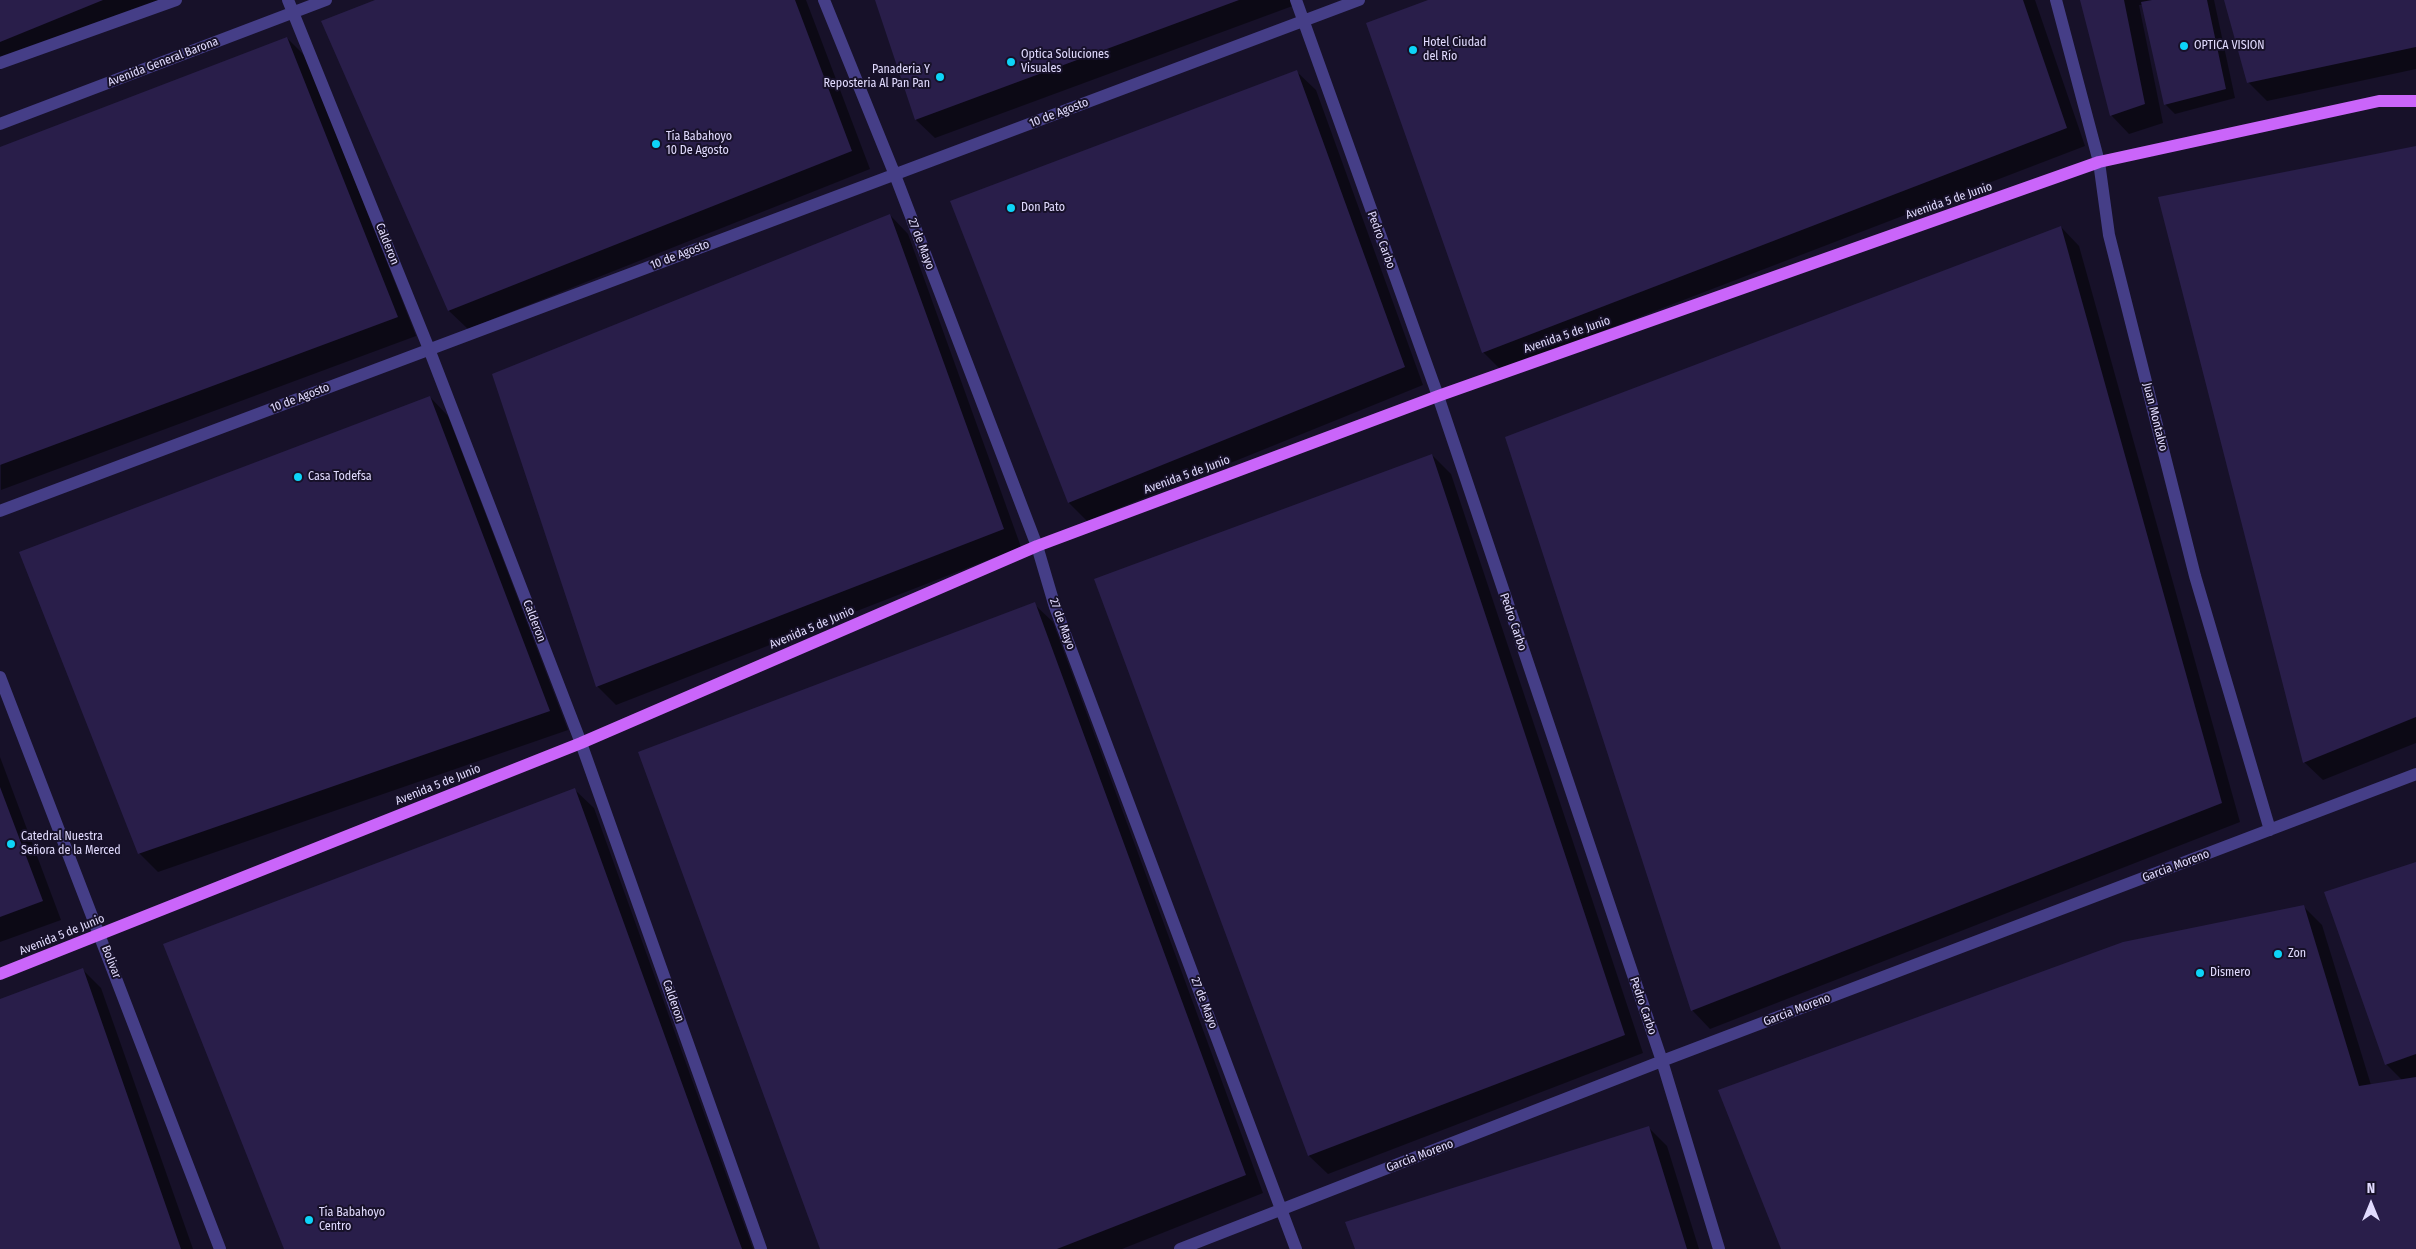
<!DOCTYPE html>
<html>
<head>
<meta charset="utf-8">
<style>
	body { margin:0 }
	#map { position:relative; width:2416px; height:1249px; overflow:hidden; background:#171129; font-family:"Fira Sans Condensed",sans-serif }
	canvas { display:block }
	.north { position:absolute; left:2346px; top:1179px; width:50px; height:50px; -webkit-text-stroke:4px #171129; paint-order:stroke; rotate:0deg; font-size:14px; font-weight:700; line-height:20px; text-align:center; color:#e1dbfe }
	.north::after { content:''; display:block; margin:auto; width:18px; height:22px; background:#e1dbfe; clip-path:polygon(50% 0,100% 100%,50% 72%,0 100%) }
</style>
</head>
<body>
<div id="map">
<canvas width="2416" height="1249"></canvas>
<div class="north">N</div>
</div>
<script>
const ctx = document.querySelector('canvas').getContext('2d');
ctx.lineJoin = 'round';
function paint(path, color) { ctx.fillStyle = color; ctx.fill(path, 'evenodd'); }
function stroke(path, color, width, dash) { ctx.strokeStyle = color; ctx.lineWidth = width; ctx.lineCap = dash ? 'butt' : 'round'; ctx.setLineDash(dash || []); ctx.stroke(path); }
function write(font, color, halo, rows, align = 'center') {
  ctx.font = font + ' "Fira Sans Condensed",sans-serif'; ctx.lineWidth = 4; ctx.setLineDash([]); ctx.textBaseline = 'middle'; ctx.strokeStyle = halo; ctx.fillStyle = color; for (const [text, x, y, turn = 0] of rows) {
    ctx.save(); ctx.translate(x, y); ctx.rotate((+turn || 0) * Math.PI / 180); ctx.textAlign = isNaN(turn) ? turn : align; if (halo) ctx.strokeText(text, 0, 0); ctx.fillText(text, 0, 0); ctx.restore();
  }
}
const shadow = new Path2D(`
	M 0,0 L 166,0 L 0,68 Z
	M 378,0 L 806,0 L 870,169 L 468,329 L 449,311 L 323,22 Z
	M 876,0 L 1296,0 L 1298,4 L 935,138 L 916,120 Z
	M 1432,0 L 2035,0 L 2085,146 L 1501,370 L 1483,352 Z
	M 2081,0 L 2214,0 L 2235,98 L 2175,114 L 2165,104 L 2143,5 L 2139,5 L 2163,123 L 2129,134 L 2111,115 Z
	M 2225,0 L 2416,0 L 2416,69 L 2267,101 L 2248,82 Z
	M 287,38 L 306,57 L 416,336 L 1,490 L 0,149 Z
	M 1297,72 L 1316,90 L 1423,385 L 1087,521 L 1069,503 L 951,202 Z
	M 2416,147 L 2416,743 L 2323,780 L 2304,762 Z
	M 890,215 L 908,234 L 1021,547 L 616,705 L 597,686 Z
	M 2061,227 L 2079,246 L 2240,822 L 1710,1029 L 1692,1010 Z
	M 430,397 L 448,416 L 568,730 L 158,872 L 139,853 Z
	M 1432,455 L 1451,474 L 1643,1053 L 1328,1174 L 1309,1156 L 1095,580 Z
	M 1034,604 L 1053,622 L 1263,1193 L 1122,1249 L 821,1249 Z
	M 0,757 L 61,920 L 0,942 Z
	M 575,790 L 594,808 L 753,1249 L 286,1249 Z
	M 2416,863 L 2416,1249 L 1783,1249 L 2303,906 L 2322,925 L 2371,1085 L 2402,1080 L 2386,1064 Z
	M 83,970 L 101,988 L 193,1249 L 0,1249 L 0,1000 Z
	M 1649,1128 L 1667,1146 L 1699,1249 L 1356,1249 Z`);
const building = new Path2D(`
	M 0,0 L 103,0 L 0,42 Z
	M 375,0 L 795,0 L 852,151 L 448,311 L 321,21 Z
	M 875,0 L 1239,0 L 915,120 Z
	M 1428,0 L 2023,0 L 2067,128 L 1482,353 L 1366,23 Z
	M 2080,0 L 2124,0 L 2145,104 L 2110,116 Z
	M 2152,0 L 2207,0 L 2226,89 L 2164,105 L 2141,2 Z
	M 2224,0 L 2416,0 L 2416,47 L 2247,83 Z
	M 287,37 L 398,317 L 0,465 L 0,147 Z
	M 1297,70 L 1405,367 L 1068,503 L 950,201 Z
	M 2416,146 L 2416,717 L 2303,763 L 2158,197 Z
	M 890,214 L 1004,529 L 596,687 L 492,374 Z
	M 2061,226 L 2222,803 L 1691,1011 L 1505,437 Z
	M 430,396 L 550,711 L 138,854 L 19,552 Z
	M 1432,454 L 1625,1035 L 1308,1156 L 1094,579 Z
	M 1035,602 L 1246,1175 L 1057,1249 L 820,1249 L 638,752 Z
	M 0,787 L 43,901 L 0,917 Z
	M 575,788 L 742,1249 L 284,1249 L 163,944 Z
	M 2416,862 L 2416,1054 L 2385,1065 L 2324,892 Z
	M 2304,905 L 2359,1086 L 2416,1077 L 2416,1249 L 1781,1249 L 1718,1090 L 2123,942 Z
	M 83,968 L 181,1249 L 0,1249 L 0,999 Z
	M 1649,1126 L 1687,1249 L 1355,1249 L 1345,1222 Z`);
const minor = new Path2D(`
	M 288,0 L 429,349 L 581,743 L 761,1249
	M 824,0 L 895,175 L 1037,546 L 1055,607 L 1296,1249
	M 1296,0 L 1438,396 L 1662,1061 L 1719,1249
	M 2056,0 L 2099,162 L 2109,235 L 2195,576 L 2270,830
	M 0,63 L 176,0
	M 0,124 L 326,0
	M 0,511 L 1359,0
	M 0,677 L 220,1249
	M 1180,1249 L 1662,1061 L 2416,774`);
const primary = new Path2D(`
	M 0,974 L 581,743 L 1037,546 L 1438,396 L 2099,162 L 2379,101 L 2416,101`);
const markers = [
	[2184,46,5,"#0dd4f8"],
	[1413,50,5,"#0dd4f8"],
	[1011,62,5,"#0dd4f8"],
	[940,77,5,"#0dd4f8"],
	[656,144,5,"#0dd4f8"],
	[1011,208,5,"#0dd4f8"],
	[298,477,5,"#0dd4f8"],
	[11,844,5,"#0dd4f8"],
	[2278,954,5,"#0dd4f8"],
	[2200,973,5,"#0dd4f8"],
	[309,1220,5,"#0dd4f8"]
];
const poiNames = [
	["Hotel Ciudad",1423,43],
	["del Río",1423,57],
	["OPTICA VISION",2194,46],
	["Optica Soluciones",1021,55],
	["Visuales",1021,69],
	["Panaderia Y",930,70,"right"],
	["Reposteria Al Pan Pan",930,84,"right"],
	["Tía Babahoyo",666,137],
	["10 De Agosto",666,151],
	["Don Pato",1021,208],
	["Casa Todefsa",308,477],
	["Catedral Nuestra",21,837],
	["Señora de la Merced",21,851],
	["Zon",2288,954],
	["Dismero",2210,973],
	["Tía Babahoyo",319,1213],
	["Centro",319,1227]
];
const streetNames = [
	["Avenida General Barona",163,62,-21],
	["10 de Agosto",1059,113,-21],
	["Avenida 5 de Junio",1949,201,-19],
	["Pedro Carbo",1381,240,70],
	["Calderon",387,244,68],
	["27 de Mayo",921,244,69],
	["10 de Agosto",680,255,-21],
	["Avenida 5 de Junio",1567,335,-19],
	["10 de Agosto",300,398,-21],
	["Juan Montalvo",2155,417,76],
	["Avenida 5 de Junio",1187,475,-20],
	["Calderon",534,621,69],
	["Pedro Carbo",1513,622,71],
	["27 de Mayo",1062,624,70],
	["Avenida 5 de Junio",812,628,-23],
	["Avenida 5 de Junio",438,785,-22],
	["Garcia Moreno",2176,866,-21],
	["Avenida 5 de Junio",62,935,-22],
	["Bolivar",111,962,69],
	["Calderon",673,1001,71],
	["27 de Mayo",1204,1003,69],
	["Pedro Carbo",1643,1006,71],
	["Garcia Moreno",1797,1010,-21],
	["Garcia Moreno",1420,1156,-21]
];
paint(shadow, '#0007');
paint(building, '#291e4a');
stroke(minor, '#453e87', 12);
stroke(primary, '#ca65fa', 12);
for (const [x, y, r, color] of markers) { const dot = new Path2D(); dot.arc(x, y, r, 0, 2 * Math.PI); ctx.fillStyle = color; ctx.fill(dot); stroke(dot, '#171129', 2); }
write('12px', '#e1dbfe', '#171129', poiNames, 'left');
write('12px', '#e1dbfe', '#171129', streetNames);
</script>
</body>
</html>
